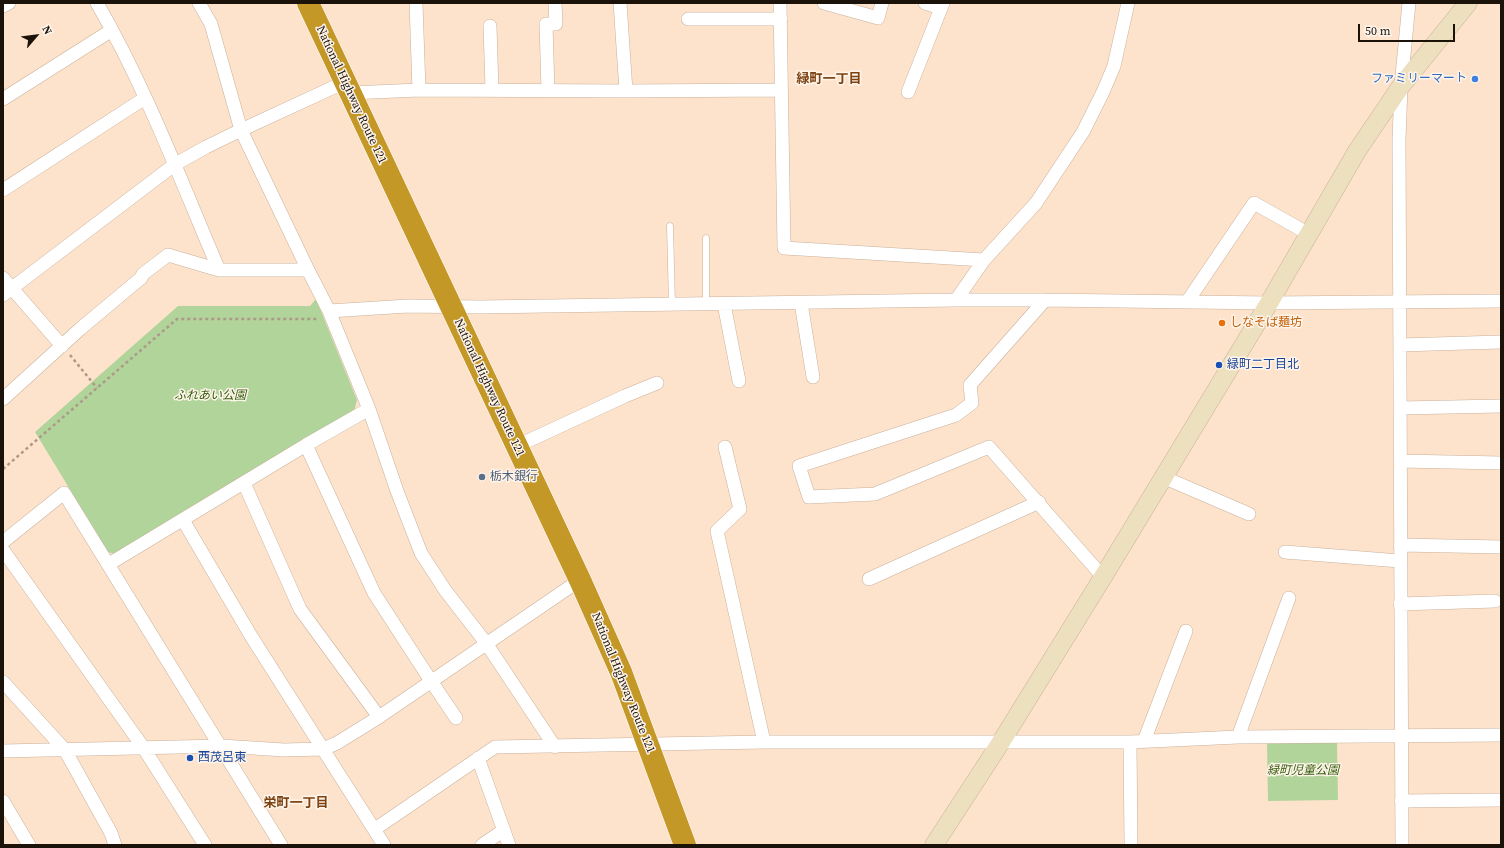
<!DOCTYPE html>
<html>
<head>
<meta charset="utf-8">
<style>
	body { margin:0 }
	#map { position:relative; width:1504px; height:848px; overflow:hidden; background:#fee3cc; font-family:"Source Serif 4",serif }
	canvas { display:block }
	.frame { position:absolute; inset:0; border:4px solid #1b120a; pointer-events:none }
	.north { position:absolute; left:16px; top:16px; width:40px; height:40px; -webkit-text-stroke:3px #fef4ea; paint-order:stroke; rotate:62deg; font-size:11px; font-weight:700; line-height:16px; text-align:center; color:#1b120a }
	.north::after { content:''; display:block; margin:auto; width:14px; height:18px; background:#1b120a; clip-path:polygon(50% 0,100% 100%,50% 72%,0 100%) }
	.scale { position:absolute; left:1358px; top:24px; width:97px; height:18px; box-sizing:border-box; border:2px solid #1b120a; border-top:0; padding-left:5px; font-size:12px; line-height:14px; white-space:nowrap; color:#1b120a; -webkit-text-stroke:3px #fef4ea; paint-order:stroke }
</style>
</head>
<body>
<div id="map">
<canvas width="1504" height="848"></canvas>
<div class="frame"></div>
<div class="north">N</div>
<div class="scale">50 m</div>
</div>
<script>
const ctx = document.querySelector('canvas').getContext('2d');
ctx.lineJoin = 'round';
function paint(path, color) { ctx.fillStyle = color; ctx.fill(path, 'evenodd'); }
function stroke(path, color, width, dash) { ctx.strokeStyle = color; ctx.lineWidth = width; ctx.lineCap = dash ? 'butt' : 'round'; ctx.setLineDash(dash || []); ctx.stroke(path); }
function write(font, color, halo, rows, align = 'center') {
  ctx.font = font + ' "Source Serif 4","Noto Sans JP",serif'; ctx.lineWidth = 3; ctx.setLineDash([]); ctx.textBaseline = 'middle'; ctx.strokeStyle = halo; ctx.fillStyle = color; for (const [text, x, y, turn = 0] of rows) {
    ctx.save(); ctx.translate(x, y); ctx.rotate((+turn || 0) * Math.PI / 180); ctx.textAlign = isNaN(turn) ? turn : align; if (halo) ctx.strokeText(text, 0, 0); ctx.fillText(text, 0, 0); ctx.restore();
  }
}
const green = new Path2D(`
	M 316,299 L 357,400 L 354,412 L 117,555 L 108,552 L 35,432 L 178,306 L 310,306 Z
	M 1337,741 L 1338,800 L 1268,801 L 1267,742 Z`);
const path = new Path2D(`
	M 70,355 L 97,388
	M 3,469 L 177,319 L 319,319`);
const lane = new Path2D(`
	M 670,226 L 672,305
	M 706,238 L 706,304`);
const street = new Path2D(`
	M 97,3 C 146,88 181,181 219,270
	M 199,3 L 211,24 L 241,130 L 308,270 L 329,311 L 369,409 L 397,491 L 421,553 L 445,590 L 486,643 L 555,747
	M 416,3 L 419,90
	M 620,3 L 626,91
	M 780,3 L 784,248 L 984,260
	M 824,3 L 878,18 L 882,3
	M 925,3 L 941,8
	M 3,6 L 9,3
	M 688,19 L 781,19
	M 490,26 L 492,89
	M 548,90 L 546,24 L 556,24 L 555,3
	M 908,92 L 943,3
	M 350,93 L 419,90 L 626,91 L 781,90
	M 3,99 L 112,30
	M 3,190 L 145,98
	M 3,278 L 62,346
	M 3,295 L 174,165 L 206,147 L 241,130 L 345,82
	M 956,300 L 984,260 L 1036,203 L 1083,132 L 1103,92 L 1114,66 L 1128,3
	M 1045,300 L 970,385 L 972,403 L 956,415 L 799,466 L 809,497 L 875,494 L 989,447 L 1103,577
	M 1187,302 L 1254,203 L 1309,234
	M 801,303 L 813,377
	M 724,304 L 739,381
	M 329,311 L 408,306 L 480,307 L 956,300 L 1045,300 L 1269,303 L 1501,301
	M 1400,345 L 1501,342
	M 3,399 L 80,329 L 141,278 L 143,274 L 168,255 L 219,270 L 308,270
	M 1400,408 L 1501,406
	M 306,445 L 374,593 L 431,681 L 456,718
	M 517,446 L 625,396 L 657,383
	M 725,447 L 740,509 L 717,531 L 764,742
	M 1400,461 L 1501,463
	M 1163,477 L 1249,514
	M 244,483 L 300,609 L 379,717
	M 183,520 L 251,636 L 384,845
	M 3,542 L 64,493 L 281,845
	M 1400,545 L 1501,547
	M 3,550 L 143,747 L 205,845
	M 1285,552 L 1400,561
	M 109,564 L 306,445 L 369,409
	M 869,579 L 1039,502
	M 1400,604 L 1495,601
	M 3,682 L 65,750 L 111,833 L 115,845
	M 1238,737 L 1289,598
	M 1144,741 L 1186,631
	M 1130,742 L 1131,845
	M 3,751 L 221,746 L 284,750 L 323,749 L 337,743 L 379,717 L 580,580
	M 478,758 L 509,845
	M 3,801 L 29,845
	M 1401,801 L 1501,800
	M 375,829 L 495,747 L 764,742 L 1130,742 L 1238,737 L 1501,735
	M 482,845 L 504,830
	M 1402,845 L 1399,140 L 1401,86 L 1409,3`);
const secondary = new Path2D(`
	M 934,845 L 1001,742 L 1103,577 L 1269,303 L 1357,151 L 1401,86 L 1468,3`);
const highway = new Path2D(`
	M 308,3 L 580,580 L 621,672 L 685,845`);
const markers = [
	[1475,79,4,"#3f7fe0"],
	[1222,323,4,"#e8710a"],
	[1219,365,4,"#1a4fb4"],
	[482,477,4,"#5c6f8a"],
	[190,758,4,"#1a4fb4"]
];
const shopNames = [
	["ファミリーマート",1467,79]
];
const streetNames = [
	["National Highway Route 121",351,95,65],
	["National Highway Route 121",489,388,65],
	["National Highway Route 121",623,683,68]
];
const foodNames = [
	["しなそば麺坊",1230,323]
];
const transitNames = [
	["緑町二丁目北",1227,365],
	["西茂呂東",198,758]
];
const parkNames = [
	["ふれあい公園",210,396],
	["緑町児童公園",1303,771]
];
const serviceNames = [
	["栃木銀行",490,477]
];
const neighbourhoodNames = [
	["緑町一丁目",829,80],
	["栄町一丁目",296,804]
];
paint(green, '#b1d49b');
stroke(lane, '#c9b09a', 7);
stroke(street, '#c9b09a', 14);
stroke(secondary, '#c9b09a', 19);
stroke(highway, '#fff', 23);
stroke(path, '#ad9987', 2.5, [3, 3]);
stroke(lane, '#fff', 6);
stroke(street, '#fff', 13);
stroke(secondary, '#ede0be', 18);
stroke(highway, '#c49827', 22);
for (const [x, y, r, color] of markers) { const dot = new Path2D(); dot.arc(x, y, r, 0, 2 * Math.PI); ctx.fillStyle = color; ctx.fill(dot); stroke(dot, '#fef4ea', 1.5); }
write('12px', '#366cbe', '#fef4ea', shopNames, 'right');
write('12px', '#1b120a', '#fef4ea', streetNames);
write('12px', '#c56008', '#fef4ea', foodNames, 'left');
write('12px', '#164399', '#fef4ea', transitNames, 'left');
write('italic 12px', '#345e0c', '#fef4ea', parkNames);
write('12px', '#4e5e75', '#fef4ea', serviceNames, 'left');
write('bold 13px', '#7c4212', '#fef4ea', neighbourhoodNames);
</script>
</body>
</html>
